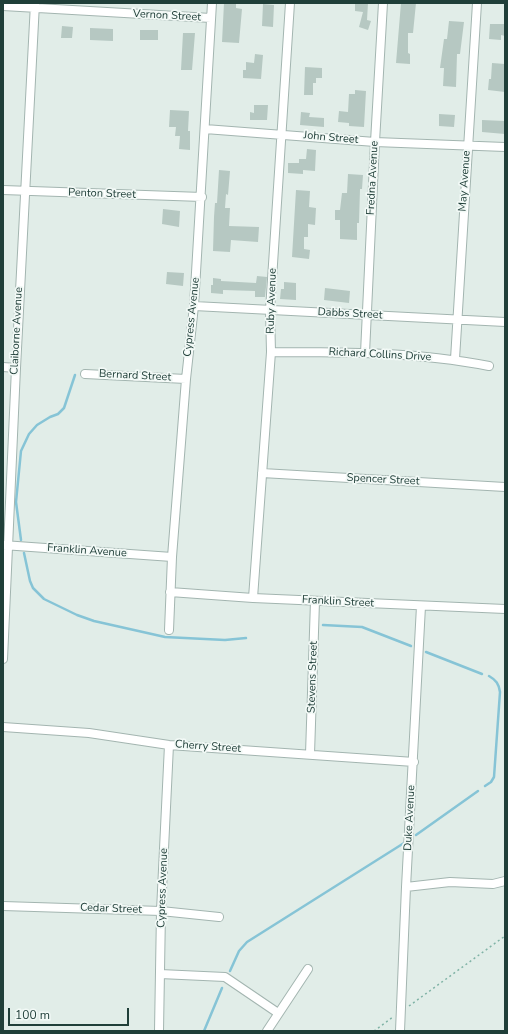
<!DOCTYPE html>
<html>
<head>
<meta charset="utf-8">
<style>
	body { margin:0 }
	#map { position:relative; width:508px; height:1034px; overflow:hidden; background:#e1ede8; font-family:"Nunito Sans",sans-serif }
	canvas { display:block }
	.frame { position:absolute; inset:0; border:4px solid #203f39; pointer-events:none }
	.scale { position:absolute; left:8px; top:1008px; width:121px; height:18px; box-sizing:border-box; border:2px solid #203f39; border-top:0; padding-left:5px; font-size:12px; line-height:14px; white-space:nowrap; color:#203f39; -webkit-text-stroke:3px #f2f9f6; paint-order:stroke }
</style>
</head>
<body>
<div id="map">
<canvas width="508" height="1034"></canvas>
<div class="frame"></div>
<div class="scale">100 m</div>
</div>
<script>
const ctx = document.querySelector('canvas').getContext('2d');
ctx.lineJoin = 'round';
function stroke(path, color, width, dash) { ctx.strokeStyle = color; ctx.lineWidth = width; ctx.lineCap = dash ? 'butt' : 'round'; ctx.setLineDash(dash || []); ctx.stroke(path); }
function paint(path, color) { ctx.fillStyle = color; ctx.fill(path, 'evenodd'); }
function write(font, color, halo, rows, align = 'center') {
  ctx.font = font + ' "Nunito Sans",sans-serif'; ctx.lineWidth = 3.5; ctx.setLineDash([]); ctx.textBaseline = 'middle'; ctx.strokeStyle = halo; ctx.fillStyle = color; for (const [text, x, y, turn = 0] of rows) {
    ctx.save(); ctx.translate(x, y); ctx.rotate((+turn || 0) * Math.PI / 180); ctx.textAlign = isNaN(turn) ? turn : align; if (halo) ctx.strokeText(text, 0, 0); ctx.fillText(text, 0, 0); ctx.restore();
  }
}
const stream = new Path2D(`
	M 21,540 L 16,502 L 21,451 L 29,434 L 37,425 L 50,417 L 58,414 L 64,408 L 75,375
	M 24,553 L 30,581 L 33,588 L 44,599 L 77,615 L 94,621 L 165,637 L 225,640 L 246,638
	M 323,625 L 362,627 L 411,646
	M 426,652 L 482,674
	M 485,786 L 491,782 L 494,777 L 500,692 C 499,684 496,680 489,676
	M 416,835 L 478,791
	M 230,971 L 239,951 L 247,942 L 404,843
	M 204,1031 L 222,988`);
const building = new Path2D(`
	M 224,3 L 236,3 L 236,8 L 242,9 L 239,43 L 222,42 Z
	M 355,3 L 368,3 L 367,20 L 371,21 L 368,30 L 359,27 L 363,12 L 355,11 Z
	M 401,3 L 416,3 L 413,33 L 408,33 L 408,53 L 410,54 L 410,64 L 396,63 Z
	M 263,4 L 274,5 L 273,27 L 262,26 Z
	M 449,21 L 464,22 L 460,54 L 457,54 L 456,87 L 443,86 L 444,68 L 440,68 L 444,39 L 447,39 Z
	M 490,24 L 505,24 L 505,36 L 501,35 L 501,40 L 489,39 Z
	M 62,26 L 73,27 L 72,38 L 61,38 Z
	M 90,28 L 113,29 L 113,41 L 90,40 Z
	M 140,30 L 158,30 L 158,40 L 140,40 Z
	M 183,33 L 195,33 L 192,70 L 181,70 Z
	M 255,54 L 263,55 L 261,79 L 243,78 L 243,70 L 246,70 L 246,62 L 254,63 Z
	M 492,63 L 505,64 L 504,80 L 505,80 L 505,92 L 488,90 L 489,79 L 491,79 Z
	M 305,67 L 322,68 L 322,78 L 316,78 L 316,83 L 313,83 L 313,95 L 304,95 Z
	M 355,90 L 366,91 L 364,127 L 349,126 L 349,123 L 338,122 L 339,111 L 348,112 L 349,94 L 355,94 Z
	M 254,105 L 268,105 L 267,120 L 250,120 L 250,112 L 254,113 Z
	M 170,110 L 189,111 L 188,131 L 190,131 L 190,150 L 179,149 L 180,136 L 175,136 L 176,127 L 169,127 Z
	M 301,112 L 310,113 L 309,117 L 324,118 L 324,127 L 300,125 Z
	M 439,114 L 455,115 L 454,127 L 439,126 Z
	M 482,120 L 505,121 L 505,134 L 482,132 Z
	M 307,149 L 316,150 L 315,171 L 303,170 L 303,174 L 288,173 L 288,163 L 299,163 L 299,159 L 306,159 Z
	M 219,170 L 230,171 L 228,195 L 226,194 L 225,208 L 230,208 L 229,226 L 259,227 L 258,242 L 231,240 L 230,252 L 213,251 L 214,217 L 215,203 L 217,203 Z
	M 348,174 L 363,175 L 362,189 L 360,189 L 359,223 L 357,223 L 357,240 L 340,239 L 340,220 L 335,220 L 335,210 L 340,210 L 342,193 L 347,193 Z
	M 296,190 L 310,191 L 309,207 L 316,208 L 315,225 L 308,224 L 308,237 L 304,237 L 304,249 L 310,250 L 309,259 L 292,257 Z
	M 163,209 L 180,211 L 179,227 L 162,224 Z
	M 167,272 L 184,273 L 183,286 L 166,284 Z
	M 257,276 L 267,277 L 265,297 L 255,297 L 255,291 L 223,290 L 223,294 L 211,293 L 211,285 L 213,285 L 213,278 L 221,279 L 221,281 L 256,283 Z
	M 284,282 L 296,283 L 296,300 L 280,299 L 281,289 L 284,289 Z
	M 325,288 L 350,291 L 349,303 L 324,300 Z`);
const path = new Path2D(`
	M 409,1006 L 505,936
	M 374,1031 L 393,1017`);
const street = new Path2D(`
	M 3,6 L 211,18
	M 205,129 L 375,142 L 505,147
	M 3,190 L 202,197
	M 194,306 L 505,322
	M 271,352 C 344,352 417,352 489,366
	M 365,353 L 375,142 L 383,3
	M 455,359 L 477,3
	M 3,367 L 16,368
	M 85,374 L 186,379
	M 262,473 L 505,487
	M 3,545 L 172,557
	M 170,592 L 253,598 L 505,609
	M 253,598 L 271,352 L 270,310 L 290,3
	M 169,630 L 172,557 L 186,379 L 194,306 L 212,3
	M 3,659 L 16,368 L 35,3
	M 3,727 L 89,733 L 169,745 L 414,762
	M 310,754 L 315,601
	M 406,887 L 450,882 L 493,884 L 505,881
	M 3,906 L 161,911 L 219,917
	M 160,974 L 225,977 L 278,1013
	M 159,1031 L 161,911 L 169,745
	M 267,1031 L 308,969
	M 400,1031 L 406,887 L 421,606`);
const streetNames = [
	["Vernon Street",167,16,3],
	["John Street",331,138,5],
	["Fredna Avenue",373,178,-87],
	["May Avenue",465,181,-86],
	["Penton Street",102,194,2],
	["Ruby Avenue",272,301,-88],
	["Dabbs Street",350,314,3],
	["Cypress Avenue",192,317,-84],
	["Claiborne Avenue",17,331,-87],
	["Richard Collins Drive",380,355,3],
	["Bernard Street",135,376,3],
	["Spencer Street",383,480,3],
	["Franklin Avenue",87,551,4],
	["Franklin Street",338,602,3],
	["Stevens Street",313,677,-88],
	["Cherry Street",208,747,4],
	["Duke Avenue",410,818,-87],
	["Cypress Avenue",163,888,-88],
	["Cedar Street",111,909,2]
];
stroke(stream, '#86c4d6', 2.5);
paint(building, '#b6c8c2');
stroke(street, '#a3b5b0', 10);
stroke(path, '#80b3a6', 1.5, [2, 3]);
stroke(street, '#fff', 8);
write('11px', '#203f39', '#f2f9f6', streetNames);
</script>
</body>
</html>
